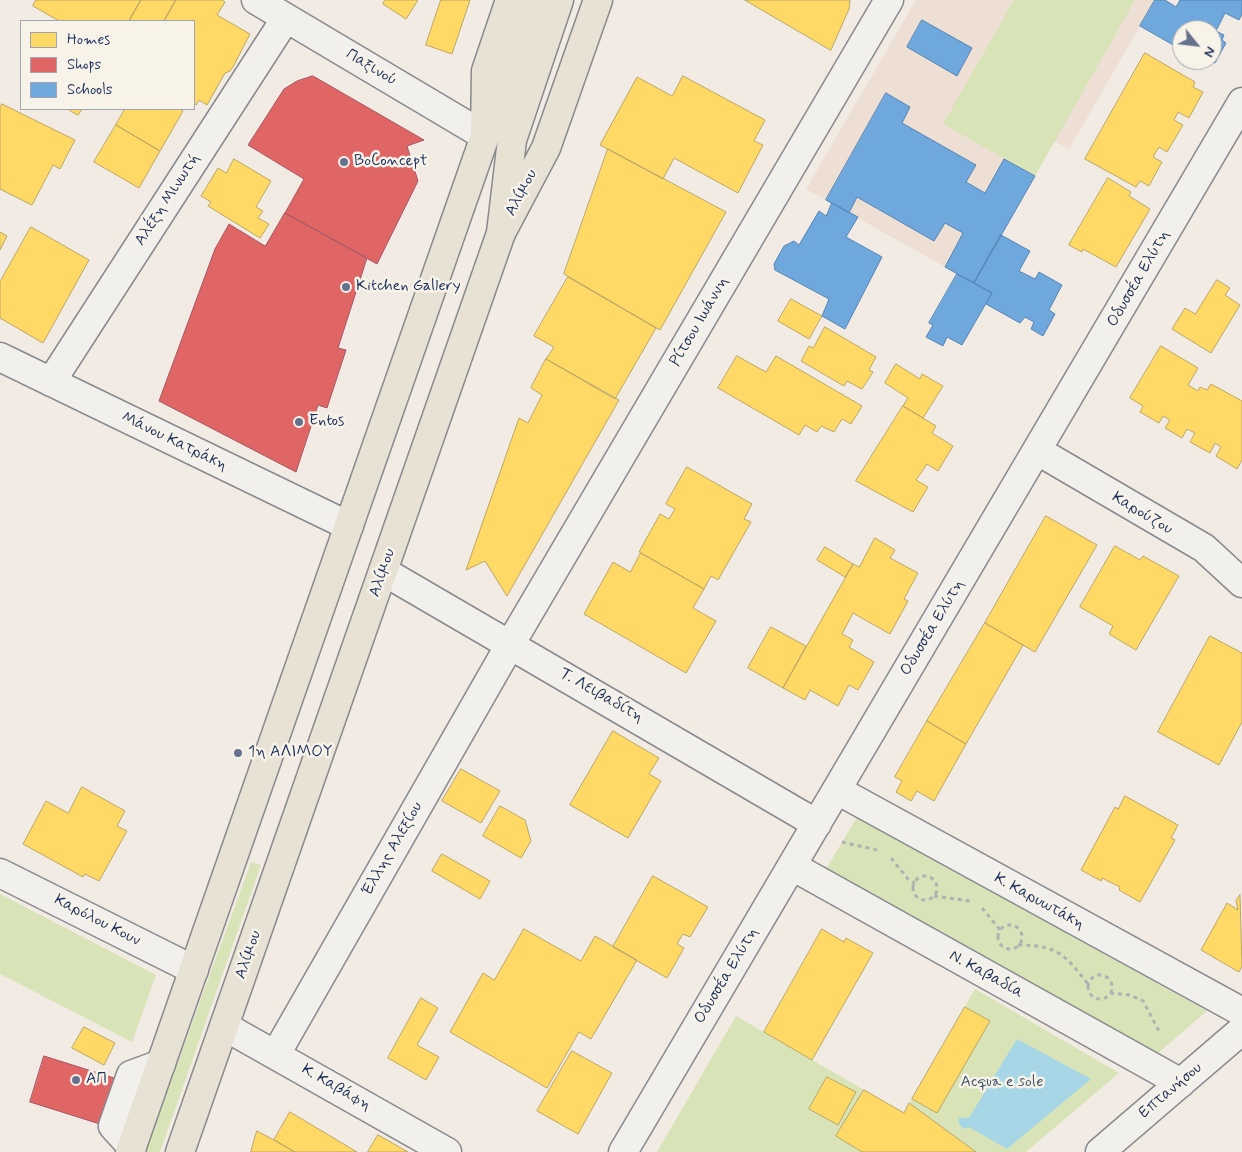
<!DOCTYPE html>
<html>
<head>
<meta charset="utf-8">
<style>
	body { margin:0 }
	#map { position:relative; width:1242px; height:1152px; overflow:hidden; background:#f2ebe3; font-family:Mynerve,sans-serif }
	canvas { display:block }
	.legend { position:absolute; left:20px; top:20px; width:175px; height:90px; box-sizing:border-box; background:#f7f3e8; border:1px solid #9fa5b1; margin:0; padding:6px 9px; list-style:none; font-size:15px; color:#1b2f5e }
	.legend li { display:flex; align-items:center; gap:10px; height:25px }
	.legend b { width:25px; border:1px solid #9fa5b1 }
	.north { position:absolute; left:1172px; top:20px; width:50px; height:50px; box-sizing:border-box; background:#f7f3e8; border:1px solid #9fa5b1; border-radius:50%; rotate:119deg; font-size:14px; font-weight:700; line-height:20px; text-align:center; color:#1b2f5e }
	.north::after { content:''; display:block; margin:auto; width:18px; height:22px; background:#66718d; clip-path:polygon(50% 0,100% 100%,50% 72%,0 100%) }
</style>
</head>
<body>
<div id="map">
<canvas width="1242" height="1152"></canvas>
<ul class="legend">
<li><b style="height:14px;background:#ffd966"></b>Homes</li>
<li><b style="height:14px;background:#e06666"></b>Shops</li>
<li><b style="height:14px;background:#6fa8dc"></b>Schools</li>
</ul>
<div class="north">N</div>
</div>
<script>
const ctx = document.querySelector('canvas').getContext('2d');
ctx.lineJoin = 'round';
function paint(path, color) { ctx.fillStyle = color; ctx.fill(path, 'evenodd'); }
function stroke(path, color, width, dash) { ctx.strokeStyle = color; ctx.lineWidth = width; ctx.lineCap = dash ? 'butt' : 'round'; ctx.setLineDash(dash || []); ctx.stroke(path); }
function write(font, color, halo, rows, align = 'center') {
  ctx.font = font + ' Mynerve,sans-serif'; ctx.lineWidth = 5; ctx.setLineDash([]); ctx.textBaseline = 'middle'; ctx.strokeStyle = halo; ctx.fillStyle = color; for (const [text, x, y, turn = 0] of rows) {
    ctx.save(); ctx.translate(x, y); ctx.rotate((+turn || 0) * Math.PI / 180); ctx.textAlign = isNaN(turn) ? turn : align; if (halo) ctx.strokeText(text, 0, 0); ctx.fillText(text, 0, 0); ctx.restore();
  }
}
const built = new Path2D(`
	M 916,0 L 1155,0 L 1069,149 L 1054,141 L 974,283 L 806,189 Z`);
const green = new Path2D(`
	M 1014,0 L 1135,0 L 1035,176 L 943,124 Z
	M 857,817 L 1207,1011 L 1157,1054 L 826,869 Z
	M 251,862 L 261,865 L 160,1152 L 145,1152 Z
	M 0,894 L 156,975 L 132,1042 L 0,974 Z
	M 975,989 L 1119,1073 L 1026,1152 L 657,1152 L 736,1016 L 904,1113 Z`);
const water = new Path2D(`
	M 1017,1039 L 1091,1079 L 1007,1149 L 969,1127 L 965,1129 C 960,1127 958,1124 959,1118 L 969,1118 Z`);
const homes = new Path2D(`
	M 36,0 L 141,0 L 129,21 L 59,21 L 33,6 Z
	M 141,0 L 176,0 L 164,21 L 129,21 Z
	M 176,0 L 222,0 L 225,2 L 217,15 L 250,34 L 233,67 L 230,71 L 225,73 L 207,105 L 199,100 L 196,105 L 194,103 L 194,21 L 164,21 Z
	M 385,0 L 418,0 L 406,19 L 383,4 Z
	M 441,0 L 470,0 L 452,54 L 426,45 Z
	M 745,0 L 850,0 L 849,9 L 831,50 Z
	M 1145,53 L 1195,82 L 1193,87 L 1203,92 L 1189,118 L 1178,112 L 1174,120 L 1183,125 L 1167,152 L 1159,147 L 1153,157 L 1162,162 L 1149,186 L 1140,181 L 1136,187 L 1085,159 Z
	M 683,76 L 765,120 L 754,141 L 763,145 L 738,193 L 674,158 L 663,179 L 600,145 L 637,77 L 672,96 Z
	M 2,104 L 75,140 L 60,169 L 53,165 L 32,205 L 0,189 L 0,108 Z
	M 68,109 L 82,109 L 78,115 Z
	M 125,109 L 180,109 L 183,111 L 160,151 L 116,125 Z
	M 116,125 L 160,151 L 139,188 L 94,162 Z
	M 608,149 L 726,212 L 660,330 L 564,274 Z
	M 234,159 L 271,181 L 256,207 L 263,211 L 258,218 L 269,224 L 260,238 L 208,206 L 211,202 L 201,196 L 218,168 L 226,173 Z
	M 1108,178 L 1131,192 L 1129,196 L 1150,209 L 1116,267 L 1083,249 L 1082,252 L 1069,245 Z
	M 31,227 L 89,260 L 43,343 L 0,318 L 0,282 Z
	M 0,232 L 7,236 L 0,250 Z
	M 568,277 L 656,328 L 615,399 L 546,359 L 554,347 L 534,336 Z
	M 1217,280 L 1230,288 L 1225,295 L 1240,305 L 1211,353 L 1172,329 L 1185,308 L 1195,314 Z
	M 791,299 L 822,316 L 809,339 L 778,321 Z
	M 825,327 L 876,357 L 869,370 L 873,372 L 862,389 L 847,381 L 844,386 L 801,361 L 809,346 L 813,348 Z
	M 1161,346 L 1198,368 L 1188,385 L 1198,391 L 1200,387 L 1207,390 L 1211,384 L 1242,401 L 1242,460 L 1237,469 L 1216,456 L 1221,447 L 1215,443 L 1210,453 L 1190,442 L 1195,433 L 1187,429 L 1182,438 L 1165,428 L 1170,420 L 1163,416 L 1159,423 L 1140,412 L 1143,406 L 1130,398 Z
	M 737,356 L 766,372 L 776,356 L 862,406 L 851,424 L 842,419 L 834,432 L 821,426 L 817,432 L 805,425 L 799,435 L 718,388 Z
	M 546,359 L 619,400 L 507,596 L 485,561 L 466,570 L 519,418 L 528,423 L 542,395 L 531,388 Z
	M 896,364 L 920,379 L 922,374 L 943,386 L 923,418 L 903,406 L 908,398 L 885,383 Z
	M 903,406 L 936,426 L 932,433 L 953,446 L 938,471 L 927,464 L 916,480 L 928,487 L 913,512 L 856,481 Z
	M 687,467 L 752,504 L 744,519 L 751,522 L 718,580 L 711,576 L 704,589 L 639,552 L 660,514 L 669,519 L 675,509 L 666,504 Z
	M 1046,516 L 1097,545 L 1035,652 L 985,623 Z
	M 875,538 L 895,550 L 890,558 L 918,573 L 904,599 L 908,601 L 890,634 L 853,613 L 842,634 L 853,640 L 849,647 L 874,662 L 858,690 L 849,685 L 838,706 L 810,690 L 805,700 L 783,688 L 853,564 L 859,567 Z
	M 1115,546 L 1140,560 L 1143,556 L 1179,576 L 1136,650 L 1109,634 L 1113,626 L 1080,607 Z
	M 825,547 L 853,564 L 845,577 L 817,560 Z
	M 641,553 L 704,589 L 693,608 L 716,621 L 686,673 L 584,614 L 613,562 L 630,572 Z
	M 985,623 L 1023,645 L 966,744 L 927,721 Z
	M 771,627 L 806,646 L 783,688 L 748,668 Z
	M 1210,636 L 1242,653 L 1242,722 L 1219,765 L 1158,732 Z
	M 927,721 L 966,744 L 934,801 L 917,791 L 911,801 L 896,792 L 902,781 L 895,777 Z
	M 613,731 L 659,758 L 649,774 L 661,781 L 628,838 L 570,805 Z
	M 461,769 L 500,791 L 481,823 L 442,801 Z
	M 82,787 L 125,811 L 117,826 L 127,831 L 99,881 L 85,874 L 83,877 L 23,844 L 46,801 L 68,813 Z
	M 1125,796 L 1178,825 L 1171,838 L 1175,840 L 1140,902 L 1119,890 L 1120,887 L 1102,878 L 1101,881 L 1081,870 L 1115,807 L 1118,809 Z
	M 500,806 L 525,820 L 531,841 L 521,858 L 483,836 Z
	M 442,854 L 490,881 L 480,899 L 432,871 Z
	M 653,876 L 708,907 L 690,937 L 683,934 L 677,944 L 684,948 L 667,978 L 613,947 Z
	M 1240,895 L 1242,966 L 1239,972 L 1201,950 L 1227,903 L 1238,910 L 1236,901 Z
	M 524,929 L 581,961 L 595,936 L 637,960 L 591,1039 L 579,1032 L 547,1088 L 450,1032 L 483,973 L 494,980 Z
	M 822,929 L 844,942 L 846,938 L 873,953 L 812,1060 L 764,1032 Z
	M 421,998 L 438,1008 L 417,1045 L 439,1057 L 426,1080 L 388,1058 Z
	M 965,1007 L 990,1021 L 937,1113 L 912,1099 Z
	M 84,1027 L 115,1043 L 104,1065 L 72,1048 Z
	M 572,1051 L 612,1073 L 578,1134 L 537,1111 Z
	M 827,1077 L 856,1092 L 838,1125 L 809,1109 Z
	M 864,1090 L 904,1113 L 909,1103 L 976,1152 L 862,1152 L 836,1136 Z
	M 290,1112 L 357,1152 L 295,1152 L 274,1140 Z
	M 257,1131 L 274,1140 L 295,1152 L 251,1152 Z
	M 378,1135 L 408,1152 L 368,1152 Z`);
const shops = new Path2D(`
	M 313,76 L 424,140 L 407,146 L 418,181 L 377,264 L 285,213 L 304,179 L 248,145 L 284,89 L 297,81 Z
	M 285,213 L 367,258 L 338,348 L 346,350 L 327,408 L 318,405 L 296,472 L 159,401 L 215,249 L 229,224 L 265,246 Z
	M 44,1056 L 117,1079 L 103,1125 L 30,1102 Z`);
const schools = new Path2D(`
	M 1155,0 L 1165,0 L 1176,7 L 1180,0 L 1242,0 L 1242,14 L 1239,20 L 1225,13 L 1216,31 L 1224,35 L 1222,40 L 1226,43 L 1215,63 L 1210,60 L 1208,64 L 1200,60 L 1212,60 L 1212,30 L 1182,30 L 1182,50 L 1140,26 Z
	M 922,20 L 972,48 L 957,76 L 907,47 Z
	M 886,93 L 910,107 L 902,123 L 976,165 L 966,182 L 985,193 L 1004,159 L 1035,176 L 974,283 L 945,267 L 963,233 L 945,223 L 934,241 L 857,197 L 849,213 L 826,200 Z
	M 832,203 L 858,217 L 846,237 L 882,257 L 845,329 L 822,316 L 829,299 L 775,270 L 774,264 L 784,246 L 794,241 L 799,245 L 819,211 L 826,216 Z
	M 1001,235 L 1030,251 L 1019,271 L 1035,279 L 1039,272 L 1062,285 L 1049,310 L 1055,314 L 1043,336 L 1031,329 L 1034,322 L 1025,317 L 1020,323 L 986,304 L 992,293 L 974,283 Z
	M 957,274 L 992,293 L 962,345 L 947,337 L 943,346 L 926,337 L 933,325 L 929,323 Z`);
const path = new Path2D(`
	M 842,842 L 877,850
	M 891,858 L 908,879 L 915,883
	M913 888a12 12 0 1 1 24 0a12 12 0 1 1-24 0Z
	M 934,896 L 970,901
	M 982,908 L 1001,931
	M998 937a12 12 0 1 1 24 0a12 12 0 1 1-24 0Z
	M 1018,945 C 1058,945 1065,955 1088,984
	M1088 987a12 12 0 1 1 24 0a12 12 0 1 1-24 0Z
	M 1110,993 L 1130,995 L 1143,1001 L 1160,1033`);
const minor = new Path2D(`
	M 256,0 L 485,136
	M 0,357 L 349,526
	M 51,382 L 286,18
	M 1038,451 L 1204,548 L 1242,583
	M 383,571 L 817,824
	M 837,790 L 1242,1012
	M 792,866 L 1181,1083
	M 0,873 L 194,970
	M 224,1026 L 447,1152
	M 276,1054 L 511,643 L 889,0
	M 132,1147 L 113,1126 L 131,1075 L 161,1064
	M 623,1152 L 1242,102
	M 1100,1152 L 1242,1030`);
const major = new Path2D(`
	M 130,1152 L 485,136 L 486,71 L 510,0
	M 180,1152 L 501,233 L 546,148 L 598,0`);
const highway = new Path2D(`
	M 485,136 L 534,0
	M 501,233 L 512,140 L 559,0`);
const markers = [
	[344,162,5,"#66718d"],
	[346,287,5,"#66718d"],
	[299,422,5,"#66718d"],
	[238,753,5,"#66718d"],
	[76,1080,5,"#66718d"]
];
const streetNames = [
	["Παξινού",371,68,31],
	["Αλίμου",522,193,-62],
	["Αλέξη Μινωτή",168,200,-57],
	["Οδυσσέα Ελύτη",1139,279,-60],
	["Ρίτσου Ιωάννη",700,322,-60],
	["Μάνου Κατράκη",174,442,26],
	["Καρούζου",1142,514,31],
	["Αλίμου",383,573,-71],
	["Οδυσσέα Ελύτη",933,628,-59],
	["Τ. Λειβαδίτη",601,696,30],
	["Έλλης Αλεξίου",393,849,-60],
	["Κ. Καρυωτάκη",1039,902,29],
	["Καρόλου Κουν",97,921,27],
	["Αλίμου",249,955,-71],
	["Ν. Καβαδία",986,975,29],
	["Οδυσσέα Ελύτη",727,976,-59],
	["Κ. Καβάφη",336,1088,30],
	["Επτανήσου",1171,1091,-40]
];
const poiNames = [
	["BoConcept",354,162],
	["Kitchen Gallery",356,287],
	["Entos",309,422],
	["1η ΑΛΙΜΟΥ",248,753],
	["ΑΠ",86,1080]
];
const parkNames = [
	["Acqua e sole",1002,1083]
];
paint(built, '#eddfd3');
paint(green, '#d8e3b8');
paint(water, '#a7d7e6');
paint(homes, '#ffd966');
stroke(homes, '#bba664', 1);
paint(shops, '#e06666');
stroke(shops, '#a55664', 1);
paint(schools, '#6fa8dc');
stroke(schools, '#5684b6', 1);
stroke(minor, '#88898e', 31);
stroke(major, '#88898e', 31);
stroke(highway, '#88898e', 31);
stroke(path, '#b1b1b3', 3, [4, 4]);
stroke(minor, '#f2f0ec', 28);
stroke(major, '#e7e2d4', 28);
stroke(highway, '#e7e2d4', 28);
for (const [x, y, r, color] of markers) { const dot = new Path2D(); dot.arc(x, y, r, 0, 2 * Math.PI); ctx.fillStyle = color; ctx.fill(dot); stroke(dot, '#f7f3e8', 2); }
write('16px', '#1b2f5e', '#f7f3e8', streetNames);
write('16px', '#1b2f5e', '#f7f3e8', poiNames, 'left');
write('16px', '#3c5269', '#f7f3e8', parkNames);
</script>
</body>
</html>
